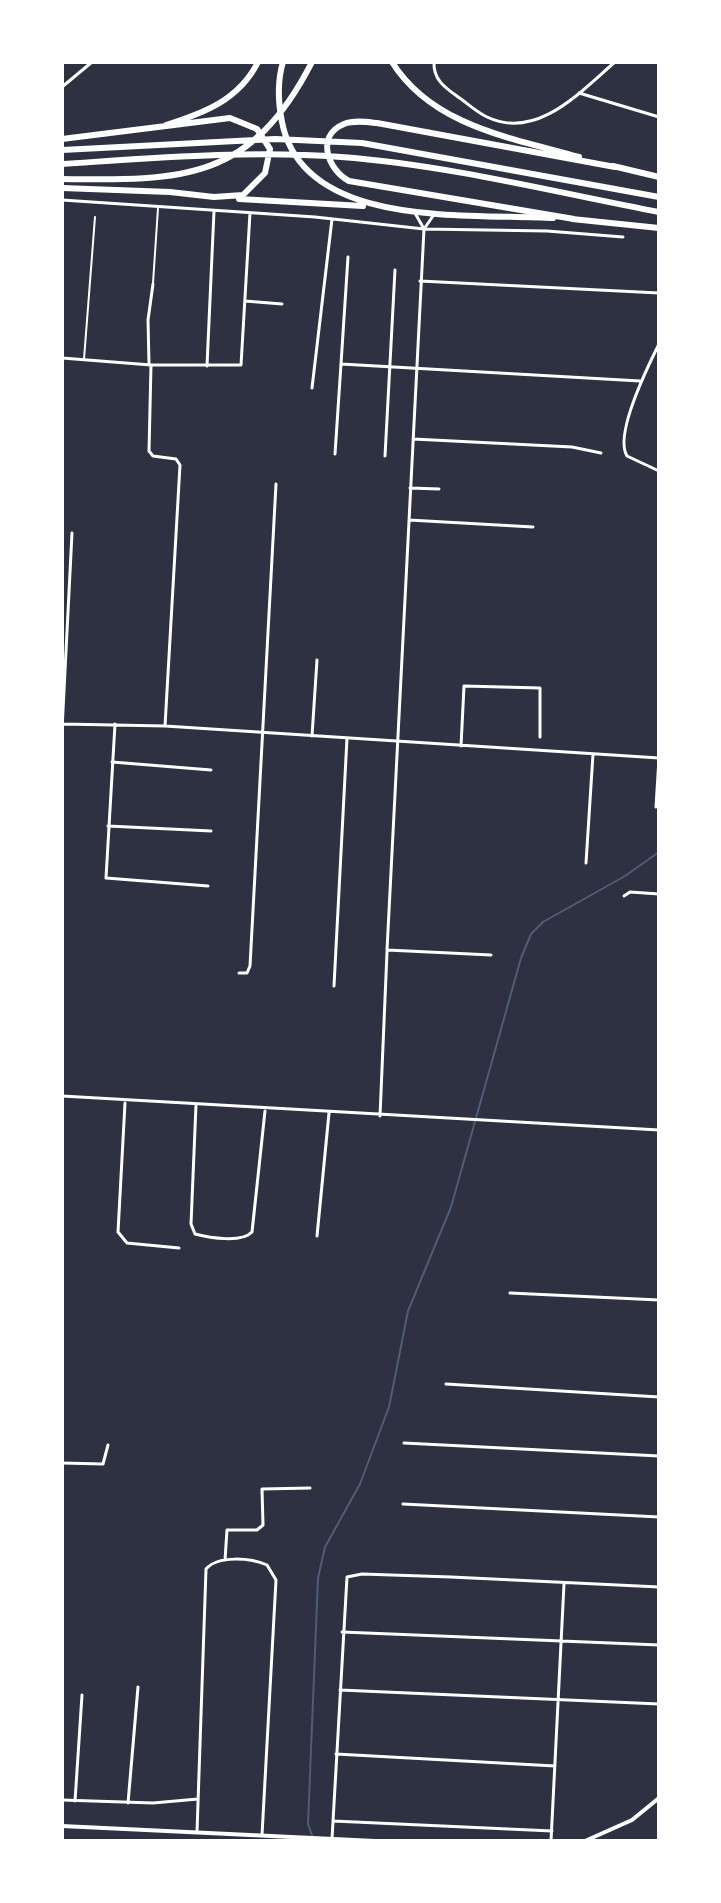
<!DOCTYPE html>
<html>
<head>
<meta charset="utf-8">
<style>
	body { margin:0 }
	#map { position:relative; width:721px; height:1903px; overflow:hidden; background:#2d3142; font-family:Manrope,sans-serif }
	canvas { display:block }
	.frame { position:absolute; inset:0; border:64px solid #fff; pointer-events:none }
</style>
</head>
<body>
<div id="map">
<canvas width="721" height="1903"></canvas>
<div class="frame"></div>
</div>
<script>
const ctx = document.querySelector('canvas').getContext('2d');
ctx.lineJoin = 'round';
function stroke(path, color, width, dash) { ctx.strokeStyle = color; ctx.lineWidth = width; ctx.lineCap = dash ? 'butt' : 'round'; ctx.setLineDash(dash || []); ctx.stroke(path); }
const stream = new Path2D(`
	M 314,1841 L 308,1824 L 318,1578 L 325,1547 L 360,1484 L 389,1407 L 408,1311 L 451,1207 L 521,958 L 531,934 L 543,922 L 625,876 L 659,852`);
const service = new Path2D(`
	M 153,283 L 158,208
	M 84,359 L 95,217`);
const minor = new Path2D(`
	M 434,62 C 433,81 447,89 461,99 C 469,105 478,113 487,117 C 537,141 581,91 615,62
	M 62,87 L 92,62
	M 579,93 L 659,117
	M 62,200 L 315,217 L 424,229 L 547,231 L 623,237
	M 415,213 L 424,229 L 387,950 L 491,955
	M 424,229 L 433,216
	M 348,257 L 341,364 L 640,381
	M 420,281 L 659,293
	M 245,301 L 282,304
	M 659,344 C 648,366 614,435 627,456 L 659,471
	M 62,358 L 151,365 L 241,365 L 250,213
	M 149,364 L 148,320 L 153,284
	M 151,365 L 149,451 L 153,456 L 176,459 L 180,465 L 165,726
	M 207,366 L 214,211
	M 312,388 L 332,219
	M 413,439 L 572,447 L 601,453
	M 335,454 L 341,364
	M 385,456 L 395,270
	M 410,488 L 439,489
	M 409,520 L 533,527
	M 62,724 L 165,726 L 659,758
	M 115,724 L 106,878 L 208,886
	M 62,730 L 72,533
	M 312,736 L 317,660
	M 461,746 L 464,686 L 540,688 L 540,737
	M 112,762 L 211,770
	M 656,807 L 659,758
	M 108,826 L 211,831
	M 586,863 L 593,754
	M 624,896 L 630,892 L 659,894
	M 239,973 L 247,973 L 250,966 L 276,484
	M 334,986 L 347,738
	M 62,1096 L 659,1130
	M 125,1103 L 118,1232 L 127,1243 L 179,1248
	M 196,1105 L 191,1224 L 195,1234 C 210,1238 242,1243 252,1232 L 265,1111
	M 380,1116 L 387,952
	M 317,1236 L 329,1113
	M 510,1293 L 659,1300
	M 446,1384 L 659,1397
	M 404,1443 L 659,1456
	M 62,1463 L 103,1464 L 108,1445
	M 403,1504 L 659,1517
	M 225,1560 L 227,1530 L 257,1530 L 263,1525 L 262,1489 L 310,1488
	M 342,1632 L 659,1645
	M 340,1690 L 659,1704
	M 336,1754 L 555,1766
	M 62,1800 L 153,1803 L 198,1799
	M 75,1801 L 82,1695
	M 128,1803 L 138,1687
	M 333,1821 L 552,1831
	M 197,1832 L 206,1569 C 218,1555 251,1558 267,1565 L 276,1580 L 262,1835
	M 332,1839 L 347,1577 L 362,1574 L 451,1577 L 659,1587
	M 551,1841 L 564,1584`);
const tertiary = new Path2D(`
	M 62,1826 L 375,1841
	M 585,1841 L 632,1820 L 659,1798`);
const motorway = new Path2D(`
	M 283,62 C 277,82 278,102 282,122 C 303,230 470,213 553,218
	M 392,62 C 432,126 512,138 579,157
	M 166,125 C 204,113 239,100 258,62
	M 62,139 L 230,118 L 257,129 L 270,149 L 265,173 L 243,195 L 214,197 L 170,192 L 62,188
	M 62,150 L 275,139 L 362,143 L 659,197
	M 62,164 C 155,158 249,150 341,157 C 448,165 554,192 659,212
	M 613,166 L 659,177
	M 62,179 C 183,181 251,181 312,62
	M 239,199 L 363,206
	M 572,219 L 659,228
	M 574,219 L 349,181 C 328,170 315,136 344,124 C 354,120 367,122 377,123 L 615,167`);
stroke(stream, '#4f5d75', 2);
stroke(service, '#fff', 2);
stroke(minor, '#fff', 3);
stroke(tertiary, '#fff', 4);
stroke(motorway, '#fff', 6);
</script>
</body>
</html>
